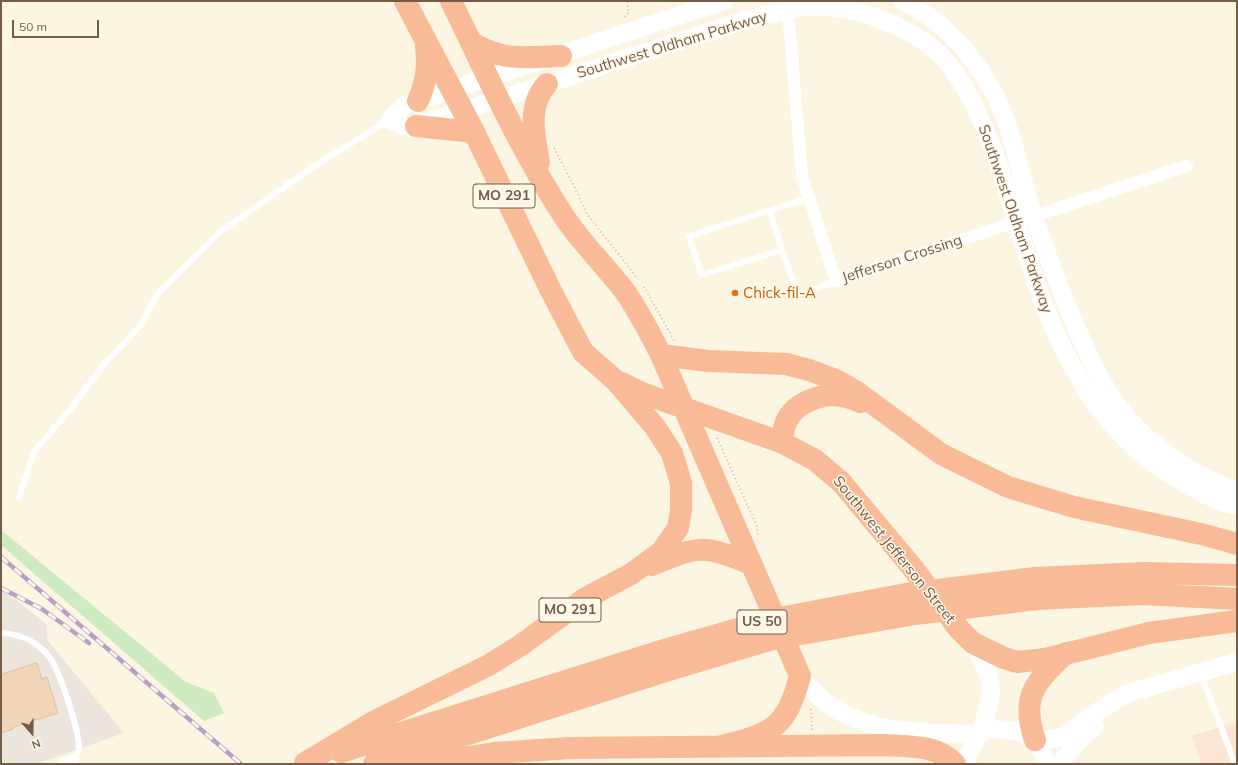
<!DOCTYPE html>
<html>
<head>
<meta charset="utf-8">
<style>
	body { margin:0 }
	#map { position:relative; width:1238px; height:765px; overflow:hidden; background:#fcf5e1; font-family:Mulish,sans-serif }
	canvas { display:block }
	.frame { position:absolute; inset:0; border:2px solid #745c48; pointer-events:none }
	.north { position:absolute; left:12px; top:713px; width:40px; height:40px; -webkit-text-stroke:3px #fff8e8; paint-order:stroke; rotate:160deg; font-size:11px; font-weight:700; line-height:16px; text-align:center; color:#745c48 }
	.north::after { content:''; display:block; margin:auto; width:14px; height:18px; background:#745c48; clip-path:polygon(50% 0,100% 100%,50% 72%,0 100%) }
	.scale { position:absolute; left:12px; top:20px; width:87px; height:18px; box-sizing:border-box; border:2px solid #745c48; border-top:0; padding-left:5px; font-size:12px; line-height:14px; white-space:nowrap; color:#745c48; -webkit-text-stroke:3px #fff8e8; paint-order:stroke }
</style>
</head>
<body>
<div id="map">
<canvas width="1238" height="765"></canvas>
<div class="frame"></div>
<div class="north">N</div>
<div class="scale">50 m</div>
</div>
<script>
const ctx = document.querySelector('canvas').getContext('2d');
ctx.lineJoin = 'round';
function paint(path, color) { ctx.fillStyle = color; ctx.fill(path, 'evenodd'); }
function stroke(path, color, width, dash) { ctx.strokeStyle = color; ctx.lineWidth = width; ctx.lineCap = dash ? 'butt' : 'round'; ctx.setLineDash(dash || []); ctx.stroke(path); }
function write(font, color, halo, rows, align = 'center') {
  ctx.font = font + ' Mulish,sans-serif'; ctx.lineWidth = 3; ctx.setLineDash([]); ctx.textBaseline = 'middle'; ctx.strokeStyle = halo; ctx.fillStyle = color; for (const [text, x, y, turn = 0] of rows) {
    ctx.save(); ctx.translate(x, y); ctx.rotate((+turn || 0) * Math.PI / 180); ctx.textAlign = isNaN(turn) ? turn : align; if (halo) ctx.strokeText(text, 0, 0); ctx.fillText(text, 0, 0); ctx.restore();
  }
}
const commercial = new Path2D(`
	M 1237,722 L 1237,764 L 1202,764 L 1191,736 Z`);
const industrial = new Path2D(`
	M 1,588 L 46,624 L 48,641 L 124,733 L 36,764 L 1,764 Z`);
const green = new Path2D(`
	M 1,530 L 186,682 L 214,693 L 224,713 L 204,721 L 1,545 Z`);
const building = new Path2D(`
	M 37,663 L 42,679 L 47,677 L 58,713 L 13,727 L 13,729 L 1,733 L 1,675 Z`);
const path = new Path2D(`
	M 625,17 L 629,12 L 627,1
	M 554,148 L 574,186 L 587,214 L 638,279
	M 644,287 L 674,340
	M 717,438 L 756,524 L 758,535
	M 811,709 L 812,730`);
const lane = new Path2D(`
	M 770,211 L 782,250 L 702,275 L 689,236 L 809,198
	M 782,250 L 798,295 L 836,281
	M 19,498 L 34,452 L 72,407 L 106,362 L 140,326 L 158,293 L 221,231 L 321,162 L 387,121
	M 1,633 C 20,634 34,640 47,654 C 58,664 80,733 79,749 C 79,752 75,757 73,760
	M 1201,674 L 1235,764`);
const street = new Path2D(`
	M 788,10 L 802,176 L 836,281 L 1187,166
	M 63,764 L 73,760`);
const secondary = new Path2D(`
	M 724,1 L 405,105 L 389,120 L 409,128 L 749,19 C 767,15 786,9 805,7 C 828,5 855,10 877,18 C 902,27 927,40 945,60 C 960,76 970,96 979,116 C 1007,177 1020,243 1044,305 C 1070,372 1108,437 1171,475 C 1191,487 1214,502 1237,506
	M 903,1 C 948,22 986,69 1004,115 C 1014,141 1020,171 1028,198 C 1041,238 1055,276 1071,315 C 1088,355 1106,398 1138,429 C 1168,459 1199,475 1237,492
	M 973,643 C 982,660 994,678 990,698 C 988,710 984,720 981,732
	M 800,676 C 809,686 818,696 828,704 C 869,735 929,733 978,734
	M 1037,741 L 1059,738 L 1066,735 L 1090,716 L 1128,693 L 1237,662
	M 965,764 L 978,734 C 990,725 1026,730 1036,741 C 1042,747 1044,757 1046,764
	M 1060,764 L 1076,744 L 1095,726`);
const highway = new Path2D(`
	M 451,1 C 487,75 521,152 567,221 C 584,245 605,266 623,289 C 638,309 649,332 661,355 L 800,676 C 786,729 772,733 722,746
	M 471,42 C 503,62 525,57 561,56
	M 418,101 C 427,80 428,68 426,45
	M 416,126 L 474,132
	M 539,162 C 534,136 527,105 547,84
	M 661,355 L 708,361 L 786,364 L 809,370 L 836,380 L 857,392 L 941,454 L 1008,487 L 1074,507 L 1201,534 L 1237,544
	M 622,383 L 642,393 L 783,443 L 815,460 L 841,482 L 912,567 L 959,629 L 973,643 L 1004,658 L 1017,662 L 1045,659 L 1149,633 L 1237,621
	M 783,443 C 783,438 783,433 784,428 C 790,403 823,391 846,397 C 851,398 856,400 860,402
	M 652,565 C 699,545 704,545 751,564
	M 1035,740 C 1020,697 1035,682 1066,653
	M 341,752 L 664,650 L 769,620 L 906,594 L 1035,578 L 1144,573 L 1237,575
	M 305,763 L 375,721 L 489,665 L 521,645 L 586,598 L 631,574 L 661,552 L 678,528 L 681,510 L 681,483 L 672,453 L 655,427 L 616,381 L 583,352 L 551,291 L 474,132 L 405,1
	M 374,764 L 672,669 L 773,639 L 915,614 L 1037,599 L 1142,594 L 1237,599
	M 426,764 L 494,753 L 570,748 L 884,745 C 910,747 936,744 955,764`);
const rail = new Path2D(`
	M 1,557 L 241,764
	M 1,588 L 42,609 L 89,643`);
const markers = [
	[735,293,4,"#e8710a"]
];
const shields = [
	[504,196,62],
	[570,610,62],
	[762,622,50]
];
const shieldNames = [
	["MO 291",504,196],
	["MO 291",570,610],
	["US 50",762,622]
];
const streetNames = [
	["Southwest Oldham Parkway",672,45,-17],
	["Southwest Oldham Parkway",1015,219,71],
	["Jefferson Crossing",902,259,-18],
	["Southwest Jefferson Street",894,550,51]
];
const foodNames = [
	["Chick-fil-A",743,293]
];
paint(commercial, '#fde5d5');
paint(industrial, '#ebe5dd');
paint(green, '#cdeac0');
paint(building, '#f2d5b9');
stroke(building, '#e5be99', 1);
stroke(path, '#d7b99c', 2, [1, 3]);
stroke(lane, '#fff', 6);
stroke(street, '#fff', 12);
stroke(secondary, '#fff', 18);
stroke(highway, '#f8ba97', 22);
stroke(rail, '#b8a0c5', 4.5);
stroke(rail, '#fff8e8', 3, [9]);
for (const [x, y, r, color] of markers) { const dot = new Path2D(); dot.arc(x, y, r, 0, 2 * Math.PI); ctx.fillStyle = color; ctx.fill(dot); stroke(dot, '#fff8e8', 1.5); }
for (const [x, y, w] of shields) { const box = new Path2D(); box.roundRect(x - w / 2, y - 12, w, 24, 3); ctx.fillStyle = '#fff8e8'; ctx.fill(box); stroke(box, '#745c48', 1); }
write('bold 14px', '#745c48', null, shieldNames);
write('15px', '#745c48', '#fff8e8', streetNames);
write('15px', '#c56008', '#fff8e8', foodNames, 'left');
</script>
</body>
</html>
